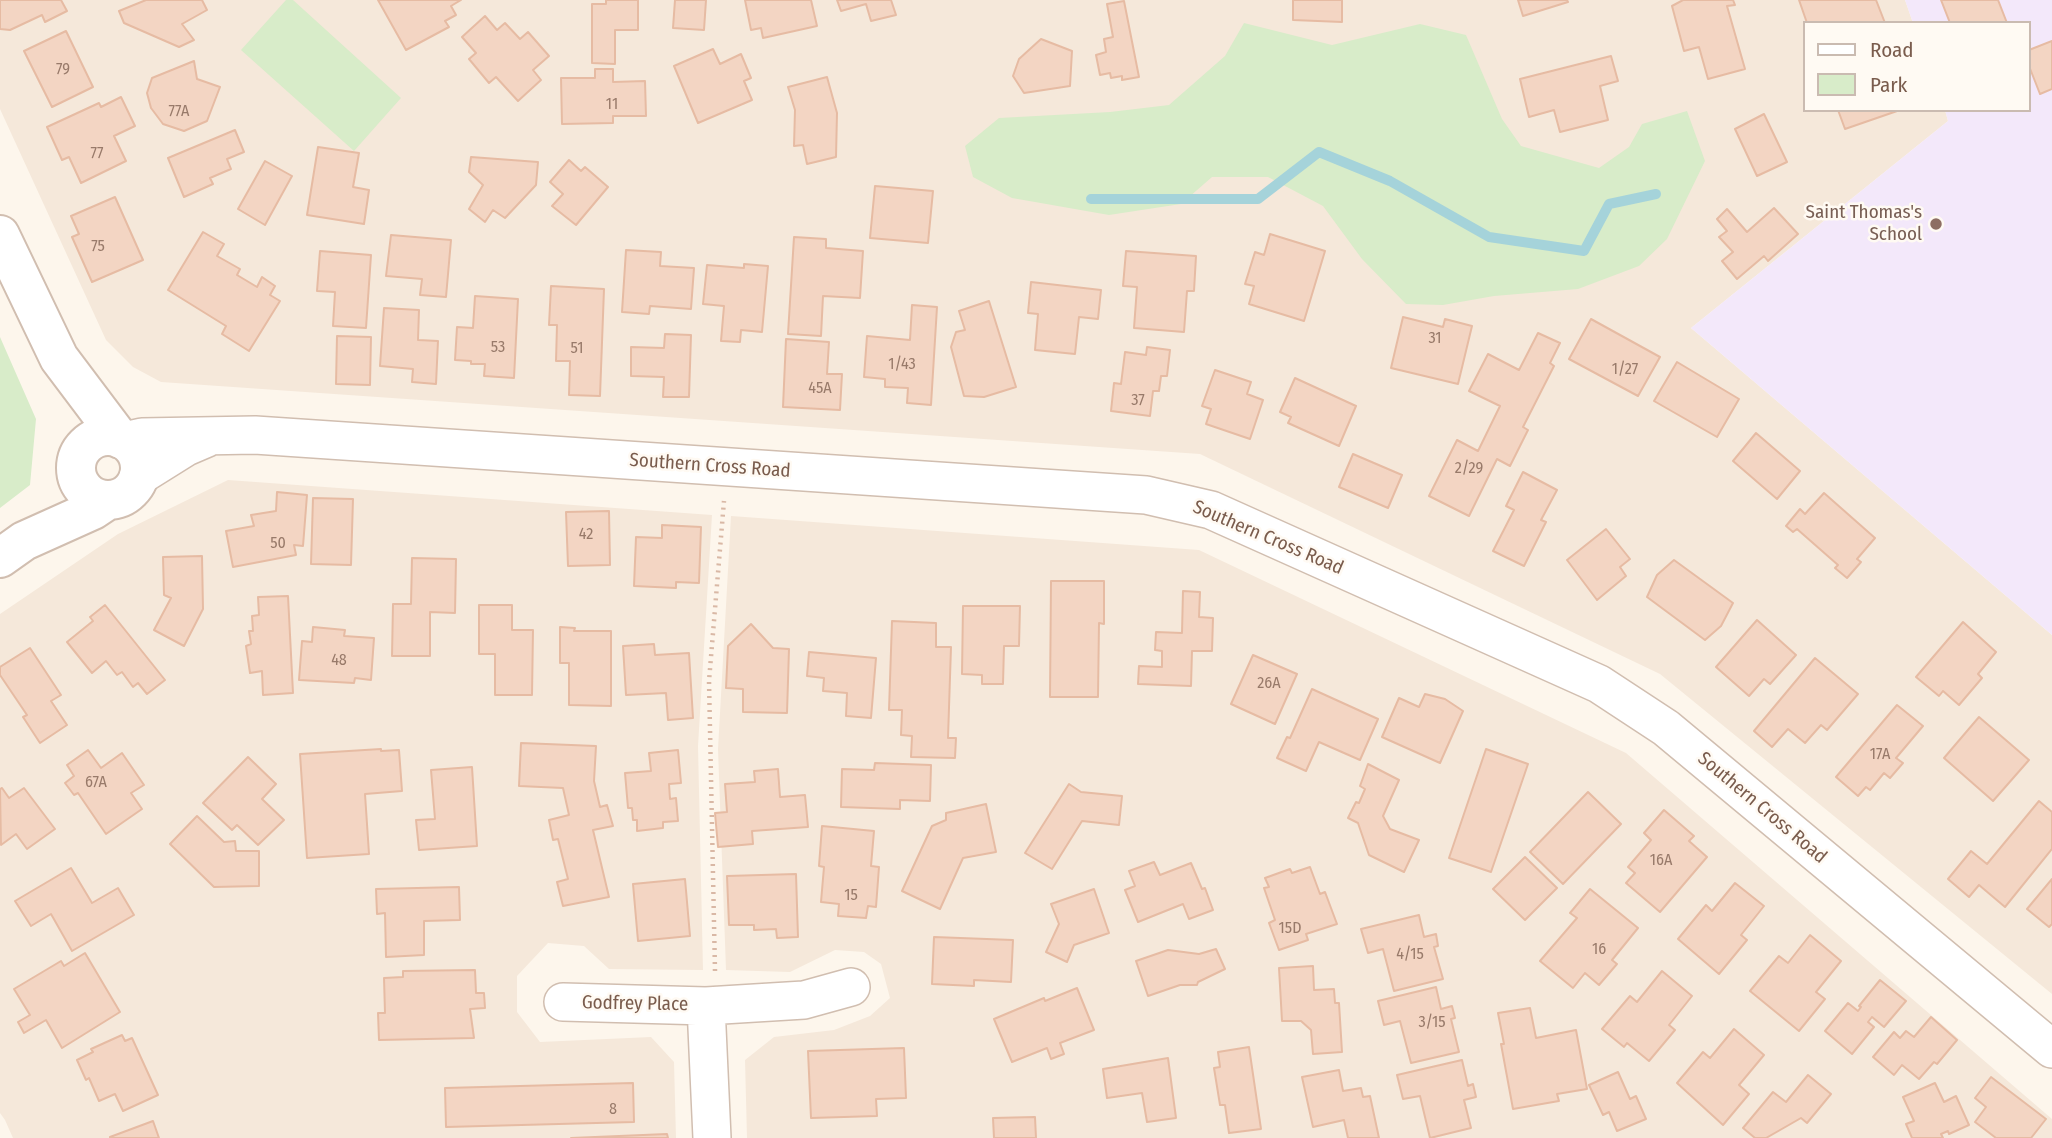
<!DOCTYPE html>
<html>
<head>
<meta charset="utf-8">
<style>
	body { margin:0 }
	#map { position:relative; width:2052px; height:1138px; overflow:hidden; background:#fdf6ec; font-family:"Fira Sans Condensed",sans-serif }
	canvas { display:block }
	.legend { position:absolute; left:1803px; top:21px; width:228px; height:91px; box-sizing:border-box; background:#fffaf3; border:2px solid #cabbb1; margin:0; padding:9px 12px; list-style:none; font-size:21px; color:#7a5c4d }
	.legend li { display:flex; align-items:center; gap:14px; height:35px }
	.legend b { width:35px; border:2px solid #cabbb1 }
</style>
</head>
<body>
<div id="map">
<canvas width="2052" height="1138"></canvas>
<ul class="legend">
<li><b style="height:9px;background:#fff"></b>Road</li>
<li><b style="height:19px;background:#d8ecc9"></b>Park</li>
</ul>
</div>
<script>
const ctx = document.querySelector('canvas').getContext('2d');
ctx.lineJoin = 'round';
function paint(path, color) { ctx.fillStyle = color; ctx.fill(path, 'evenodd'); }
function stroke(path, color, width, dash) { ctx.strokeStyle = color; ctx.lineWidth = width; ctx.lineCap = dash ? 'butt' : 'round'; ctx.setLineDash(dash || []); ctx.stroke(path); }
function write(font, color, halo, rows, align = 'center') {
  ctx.font = font + ' "Fira Sans Condensed",sans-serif'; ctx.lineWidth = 5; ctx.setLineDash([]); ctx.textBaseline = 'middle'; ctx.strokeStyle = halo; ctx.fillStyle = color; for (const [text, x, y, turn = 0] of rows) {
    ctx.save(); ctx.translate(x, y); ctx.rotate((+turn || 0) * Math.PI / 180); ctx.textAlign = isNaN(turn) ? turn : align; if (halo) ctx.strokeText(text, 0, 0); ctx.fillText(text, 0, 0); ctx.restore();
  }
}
const residential = new Path2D(`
	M 0,0 L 1905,0 L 1913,23 L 1805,23 L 1805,110 L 1945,110 L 1948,121 L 1691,328 L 2052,635 L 2052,994 L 1660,674 L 1200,454 L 161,382 L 133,367 L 106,340 L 0,109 Z
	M 228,480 L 712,515 L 698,746 L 703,970 L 609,969 L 584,946 L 548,943 L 517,976 L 517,1012 L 540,1042 L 651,1037 L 674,1062 L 676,1138 L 13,1138 L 5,1120 L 0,1113 L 0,614 L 118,534 Z
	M 731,516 L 1199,550 L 1626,753 L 2052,1119 L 2052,1138 L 747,1138 L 745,1060 L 774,1037 L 834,1030 L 870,1016 L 890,998 L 881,964 L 864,952 L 835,950 L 790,972 L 726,970 L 718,749 Z`);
const education = new Path2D(`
	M 1905,0 L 2052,0 L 2052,635 L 1691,328 L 1948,121 L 1945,110 L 2029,110 L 2029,23 L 1913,23 Z`);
const green = new Path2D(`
	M 286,0 L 293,0 L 401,98 L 354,151 L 241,50 Z
	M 1244,23 L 1332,45 L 1420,24 L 1466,35 L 1502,119 L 1521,146 L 1599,168 L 1629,147 L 1642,124 L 1687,111 L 1705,161 L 1667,239 L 1639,266 L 1578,289 L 1494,296 L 1443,305 L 1406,304 L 1362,259 L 1323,206 L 1268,177 L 1212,177 L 1181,204 L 1109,215 L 1012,198 L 973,177 L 965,146 L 999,118 L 1110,112 L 1169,105 L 1225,56 Z
	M 0,337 L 36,419 L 30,485 L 0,508 Z`);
const stream = new Path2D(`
	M 1091,199 L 1258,199 L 1319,152 L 1390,181 L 1489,237 L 1584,251 L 1609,204 L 1656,194`);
const building = new Path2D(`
	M 0,0 L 61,0 L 67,11 L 45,22 L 42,15 L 10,30 L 0,29 Z
	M 146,0 L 202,0 L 207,10 L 182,24 L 194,40 L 179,47 L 124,23 L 119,11 Z
	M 378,0 L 461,0 L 451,6 L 456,15 L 445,21 L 449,27 L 406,50 Z
	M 606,0 L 638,0 L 638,30 L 615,30 L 615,64 L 592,63 L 592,4 L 606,4 Z
	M 675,0 L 706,0 L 704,30 L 673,28 Z
	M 745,0 L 811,0 L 817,26 L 763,38 L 761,28 L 751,30 Z
	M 837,0 L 891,0 L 896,15 L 871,21 L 866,4 L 841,11 Z
	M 1293,0 L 1342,0 L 1342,22 L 1293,20 Z
	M 1518,0 L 1567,0 L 1568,2 L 1523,16 Z
	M 1683,0 L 1733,0 L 1735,5 L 1727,6 L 1745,69 L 1708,79 L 1699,47 L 1684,51 L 1672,6 Z
	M 1799,0 L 1876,0 L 1885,23 L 1807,23 Z
	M 1941,0 L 1998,0 L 2007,23 L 1950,23 Z
	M 1124,1 L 1139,77 L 1122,80 L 1122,76 L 1111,78 L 1110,73 L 1100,75 L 1096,55 L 1106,52 L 1104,39 L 1113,37 L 1107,4 Z
	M 485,16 L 497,30 L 505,23 L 520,39 L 528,32 L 549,56 L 533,70 L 541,80 L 518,101 L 496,77 L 489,83 L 469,59 L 476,53 L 462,37 Z
	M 66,31 L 93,87 L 52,107 L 24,51 Z
	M 1041,39 L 1072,51 L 1070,86 L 1024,93 L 1013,76 L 1019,59 Z
	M 2052,41 L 2052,89 L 2040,94 L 2029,66 L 2029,50 Z
	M 713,49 L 720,64 L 741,54 L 751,78 L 744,81 L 752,100 L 698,123 L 674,66 Z
	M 1611,56 L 1618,81 L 1600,86 L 1608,120 L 1560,132 L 1554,110 L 1529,117 L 1520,79 Z
	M 194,61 L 197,79 L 220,87 L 207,121 L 184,131 L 163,124 L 151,108 L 147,93 L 152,78 Z
	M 595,69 L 613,69 L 613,82 L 645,81 L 646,116 L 613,116 L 613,123 L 562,124 L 561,78 L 595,78 Z
	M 827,77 L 837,113 L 836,157 L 807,164 L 803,145 L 794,146 L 795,110 L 788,87 Z
	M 121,97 L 135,126 L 114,136 L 126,161 L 81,183 L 69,157 L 62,160 L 47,127 L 99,103 L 101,107 Z
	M 1838,110 L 1900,110 L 1845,129 Z
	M 1764,114 L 1787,162 L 1757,176 L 1735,129 Z
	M 235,130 L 244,152 L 227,159 L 231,169 L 210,178 L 213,184 L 184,197 L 168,158 Z
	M 318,147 L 359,153 L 353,187 L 369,190 L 364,224 L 307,215 Z
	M 471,157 L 538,162 L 536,185 L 505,218 L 493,210 L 485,222 L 469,209 L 483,185 L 469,172 Z
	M 569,160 L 581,171 L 585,167 L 608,187 L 576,225 L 552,206 L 563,194 L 550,182 Z
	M 265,161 L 292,176 L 265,225 L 238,209 Z
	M 875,186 L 933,191 L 928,243 L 870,238 Z
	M 115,197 L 143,260 L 92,282 L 72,237 L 79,234 L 71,216 Z
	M 1774,208 L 1798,234 L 1768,261 L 1764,256 L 1737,279 L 1722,261 L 1733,252 L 1719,237 L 1727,231 L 1717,219 L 1727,209 L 1747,232 Z
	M 203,232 L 224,244 L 217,256 L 240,269 L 237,275 L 257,287 L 262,277 L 275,286 L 270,295 L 280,301 L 249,351 L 222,334 L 226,326 L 168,290 Z
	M 1270,234 L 1325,251 L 1304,321 L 1249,304 L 1254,286 L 1245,284 L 1255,252 L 1264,255 Z
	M 391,235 L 451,240 L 446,297 L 420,295 L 422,279 L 386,276 Z
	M 794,237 L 826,239 L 826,248 L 863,251 L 860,298 L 823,296 L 821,336 L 788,334 Z
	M 626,250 L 661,252 L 660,266 L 694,268 L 691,309 L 650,306 L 649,314 L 622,312 Z
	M 320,251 L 371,255 L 366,328 L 333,326 L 335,292 L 317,291 Z
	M 1126,251 L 1196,256 L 1194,291 L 1187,291 L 1184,332 L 1134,328 L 1137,287 L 1123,286 Z
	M 744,264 L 768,266 L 762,332 L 741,330 L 740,342 L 721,341 L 724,306 L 703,304 L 707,265 L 744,268 Z
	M 1031,282 L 1101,290 L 1098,319 L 1079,317 L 1075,354 L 1035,350 L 1038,314 L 1028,313 Z
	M 551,286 L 604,289 L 600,396 L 569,395 L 570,361 L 556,361 L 557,325 L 549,325 Z
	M 475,296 L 518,299 L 514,378 L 484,376 L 485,364 L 471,364 L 471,361 L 455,360 L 457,327 L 473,328 Z
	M 989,301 L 1016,387 L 984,397 L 964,396 L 951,347 L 956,332 L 965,330 L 959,311 Z
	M 912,305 L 937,307 L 931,405 L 907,403 L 908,388 L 885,387 L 885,379 L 864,377 L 867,336 L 910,340 Z
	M 384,308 L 419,310 L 418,340 L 438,341 L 436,384 L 412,382 L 413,369 L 380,366 Z
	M 1403,317 L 1443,327 L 1445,319 L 1472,326 L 1458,384 L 1391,368 Z
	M 1591,319 L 1660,357 L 1638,396 L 1569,359 Z
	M 1538,333 L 1560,343 L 1550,363 L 1554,366 L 1523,427 L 1528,430 L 1510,466 L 1497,459 L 1469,516 L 1429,496 L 1457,440 L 1478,451 L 1500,406 L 1469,391 L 1488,354 L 1519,370 Z
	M 665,334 L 691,335 L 689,397 L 663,397 L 664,377 L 631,376 L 631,347 L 664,348 Z
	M 337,336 L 371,337 L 370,385 L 336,384 Z
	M 786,339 L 829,342 L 827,374 L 842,374 L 840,410 L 783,407 Z
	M 1147,347 L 1170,350 L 1167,376 L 1161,376 L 1159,391 L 1153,391 L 1150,416 L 1111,411 L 1114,383 L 1121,384 L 1125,352 L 1146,355 Z
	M 1677,362 L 1739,399 L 1717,437 L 1654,401 Z
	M 1215,370 L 1251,382 L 1247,394 L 1263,400 L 1250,439 L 1206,424 L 1211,409 L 1202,406 Z
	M 1295,378 L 1356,406 L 1339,446 L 1288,423 L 1291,417 L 1280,412 Z
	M 1756,433 L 1800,471 L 1777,499 L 1733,461 Z
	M 1353,454 L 1402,475 L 1388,508 L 1339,487 Z
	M 1523,472 L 1557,490 L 1541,520 L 1546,522 L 1524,566 L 1493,551 L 1514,510 L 1506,506 Z
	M 277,492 L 307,495 L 303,546 L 294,545 L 296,555 L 233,567 L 226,531 L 254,526 L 251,515 L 276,511 Z
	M 1824,493 L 1875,538 L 1857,559 L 1861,562 L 1847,578 L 1835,568 L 1838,565 L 1797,529 L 1793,532 L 1786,526 L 1800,509 L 1805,514 Z
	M 313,498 L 353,499 L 351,565 L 311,564 Z
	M 609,511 L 610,565 L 568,566 L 566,512 Z
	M 662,525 L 701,527 L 699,583 L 676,582 L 676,588 L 634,586 L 636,537 L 662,538 Z
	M 1606,529 L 1630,559 L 1620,567 L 1626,576 L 1597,600 L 1567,560 Z
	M 202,556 L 203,609 L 184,646 L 154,630 L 171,598 L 164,595 L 163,557 Z
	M 412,558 L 456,559 L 455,613 L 430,612 L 430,656 L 392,656 L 393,604 L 411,604 Z
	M 1674,560 L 1733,603 L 1721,626 L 1705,640 L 1647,597 L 1657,575 Z
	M 1051,581 L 1104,581 L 1104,624 L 1099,623 L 1098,697 L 1050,697 Z
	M 1183,591 L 1200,592 L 1199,617 L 1213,618 L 1212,651 L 1192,651 L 1191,686 L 1138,684 L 1139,666 L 1162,667 L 1162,651 L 1155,650 L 1156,632 L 1182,633 Z
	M 288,596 L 293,693 L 263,695 L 262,671 L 250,673 L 246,646 L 251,644 L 249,631 L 253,631 L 252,616 L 259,615 L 258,597 Z
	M 105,605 L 165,680 L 147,694 L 138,683 L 133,687 L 122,672 L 117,675 L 106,661 L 92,673 L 67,642 L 93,621 L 90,617 Z
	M 479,605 L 512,605 L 512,630 L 533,630 L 532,695 L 495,695 L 495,654 L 479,654 Z
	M 963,606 L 1020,606 L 1019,646 L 1004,646 L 1003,684 L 982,684 L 982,675 L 962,674 Z
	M 1757,620 L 1796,655 L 1770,684 L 1764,679 L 1749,696 L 1716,667 Z
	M 892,621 L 936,623 L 936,647 L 951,647 L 948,738 L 956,738 L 955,758 L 911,757 L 912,736 L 901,735 L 902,710 L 889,710 Z
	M 1963,622 L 1996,652 L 1978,674 L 1982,678 L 1959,705 L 1943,691 L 1939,696 L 1916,677 Z
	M 751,624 L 773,648 L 789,649 L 787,713 L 743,712 L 743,689 L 726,688 L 728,646 Z
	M 313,627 L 345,630 L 344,636 L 374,638 L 371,680 L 355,678 L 354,683 L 299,680 L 302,641 L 312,642 Z
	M 560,627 L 575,628 L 574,631 L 611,631 L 611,706 L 569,705 L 569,663 L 560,663 Z
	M 654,644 L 655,655 L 689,653 L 693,718 L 668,720 L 666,693 L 626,695 L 623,646 Z
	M 30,648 L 61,695 L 51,701 L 67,725 L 40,743 L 23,717 L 27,715 L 0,675 L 0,667 Z
	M 809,652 L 876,658 L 871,718 L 846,716 L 847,693 L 823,691 L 824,678 L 807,676 Z
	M 1253,655 L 1297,674 L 1275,724 L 1231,704 Z
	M 1815,658 L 1858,694 L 1827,730 L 1821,725 L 1805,743 L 1788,729 L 1772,747 L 1754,731 Z
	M 1312,689 L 1378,719 L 1360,760 L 1319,742 L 1306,771 L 1277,758 L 1287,737 L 1290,738 Z
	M 1425,694 L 1445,699 L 1463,711 L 1440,763 L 1382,737 L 1399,698 L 1419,707 Z
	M 1897,705 L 1923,726 L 1896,758 L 1903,763 L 1890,778 L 1884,773 L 1870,790 L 1866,787 L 1858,796 L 1836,777 Z
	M 1979,717 L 2029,760 L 1993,801 L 1944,758 Z
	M 521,743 L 596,746 L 594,781 L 600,807 L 607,805 L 613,826 L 593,830 L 609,897 L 563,906 L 557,882 L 568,879 L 558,839 L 553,840 L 549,820 L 569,815 L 563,788 L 519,786 Z
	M 381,749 L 381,751 L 399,750 L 402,791 L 365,794 L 369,854 L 307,858 L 300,754 Z
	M 1486,749 L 1528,764 L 1491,872 L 1449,858 Z
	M 88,750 L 101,768 L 122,753 L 144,785 L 131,793 L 142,809 L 106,834 L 78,793 L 74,795 L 65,783 L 74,776 L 67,765 Z
	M 678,750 L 681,783 L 669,784 L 670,799 L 676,798 L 678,821 L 663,822 L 663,828 L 637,831 L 637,820 L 633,820 L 632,808 L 628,808 L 625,773 L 651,771 L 649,753 Z
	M 248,757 L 276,784 L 262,799 L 284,820 L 258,845 L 237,825 L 232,830 L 203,803 Z
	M 875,763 L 931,765 L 930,801 L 900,800 L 900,809 L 841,807 L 842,769 L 874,770 Z
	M 1368,764 L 1399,780 L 1383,816 L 1390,829 L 1419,840 L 1404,872 L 1369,855 L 1358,823 L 1348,818 L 1356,802 L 1359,803 L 1365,789 L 1360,786 Z
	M 472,767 L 477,846 L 419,850 L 416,820 L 435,819 L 431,770 Z
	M 778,769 L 780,797 L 805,795 L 808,827 L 752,831 L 753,844 L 718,847 L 715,813 L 727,812 L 725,784 L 755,782 L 754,771 Z
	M 1069,784 L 1081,792 L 1122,796 L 1119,825 L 1082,821 L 1052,869 L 1025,853 Z
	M 2,788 L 9,798 L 24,788 L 55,829 L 27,849 L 16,834 L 1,845 L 0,789 Z
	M 1588,792 L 1621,824 L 1563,884 L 1530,852 Z
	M 2039,801 L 2052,812 L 2052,849 L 2005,907 L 1979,885 L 1969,897 L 1948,879 L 1971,851 L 1987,864 Z
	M 986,804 L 996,852 L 963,858 L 940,909 L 902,891 L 932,826 L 946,820 L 946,813 Z
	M 1664,810 L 1694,836 L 1689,841 L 1707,857 L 1660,912 L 1626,883 L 1635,873 L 1628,867 L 1651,840 L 1644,833 Z
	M 197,816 L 224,842 L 235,841 L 236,851 L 259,851 L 259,886 L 214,887 L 170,844 Z
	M 822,826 L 874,831 L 871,866 L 879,867 L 876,907 L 868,906 L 866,918 L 838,916 L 839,904 L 821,902 L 824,867 L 819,866 Z
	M 1525,857 L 1557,888 L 1525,920 L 1493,889 Z
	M 1154,862 L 1160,875 L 1191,863 L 1202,889 L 1205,888 L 1213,910 L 1189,919 L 1183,904 L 1138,922 L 1125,890 L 1135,886 L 1129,871 Z
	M 1310,867 L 1320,894 L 1325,892 L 1337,924 L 1306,934 L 1308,940 L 1279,950 L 1269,923 L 1275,920 L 1264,888 L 1269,887 L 1265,878 L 1290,869 L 1292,873 Z
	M 71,868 L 92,903 L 118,888 L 134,915 L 72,951 L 51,914 L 31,926 L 15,901 Z
	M 796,874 L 798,937 L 777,938 L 776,929 L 754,930 L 754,925 L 729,925 L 727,876 Z
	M 685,879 L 690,936 L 638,941 L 633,884 Z
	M 2052,879 L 2052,924 L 2049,927 L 2027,909 Z
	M 1735,883 L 1764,906 L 1741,935 L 1747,940 L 1719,974 L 1678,939 L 1706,905 L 1712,911 Z
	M 459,887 L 460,920 L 424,921 L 424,955 L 386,957 L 385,913 L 377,914 L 376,889 Z
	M 1094,889 L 1109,933 L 1074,945 L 1067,962 L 1046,952 L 1059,924 L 1051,904 Z
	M 1590,889 L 1638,928 L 1612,960 L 1617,964 L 1599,985 L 1585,973 L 1573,988 L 1540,961 L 1577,918 L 1570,913 Z
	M 1419,915 L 1424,937 L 1436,934 L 1438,946 L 1434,947 L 1443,979 L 1394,991 L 1383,949 L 1368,953 L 1361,929 Z
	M 1810,935 L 1841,961 L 1816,992 L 1825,999 L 1799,1031 L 1750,991 L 1779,956 L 1788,963 Z
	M 934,937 L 1013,940 L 1011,982 L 974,980 L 974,986 L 932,984 Z
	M 1216,949 L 1225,969 L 1198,982 L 1197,985 L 1180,985 L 1148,996 L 1136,961 L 1168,950 L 1199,954 Z
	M 85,953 L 120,1012 L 62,1048 L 46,1020 L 24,1033 L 18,1022 L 30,1015 L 14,989 L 61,961 L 64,966 Z
	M 1313,966 L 1314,990 L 1334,989 L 1335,1003 L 1339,1003 L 1342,1052 L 1313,1054 L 1311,1030 L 1301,1021 L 1282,1021 L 1279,968 Z
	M 475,970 L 476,993 L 484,993 L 485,1008 L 470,1009 L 474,1038 L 379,1040 L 378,1013 L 385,1013 L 384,978 L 403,977 L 403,971 Z
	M 1662,971 L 1692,996 L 1669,1025 L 1675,1030 L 1649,1061 L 1627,1043 L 1624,1047 L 1602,1029 L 1630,996 L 1637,1002 Z
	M 1880,980 L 1906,1001 L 1884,1027 L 1872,1017 L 1868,1022 L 1874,1027 L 1852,1054 L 1825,1031 L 1848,1003 L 1858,1011 L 1861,1007 L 1859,1006 Z
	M 1436,987 L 1441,1009 L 1452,1006 L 1455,1018 L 1451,1019 L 1459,1052 L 1411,1063 L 1400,1021 L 1384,1025 L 1378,1001 Z
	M 1077,988 L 1094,1030 L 1060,1043 L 1064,1054 L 1051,1059 L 1047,1048 L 1012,1062 L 994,1019 L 1044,998 L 1045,1001 Z
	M 1530,1008 L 1536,1038 L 1576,1030 L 1587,1089 L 1557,1094 L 1559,1101 L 1513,1109 L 1501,1044 L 1504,1044 L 1498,1013 Z
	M 1931,1017 L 1957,1040 L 1937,1064 L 1934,1062 L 1919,1079 L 1902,1065 L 1894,1075 L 1873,1057 L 1894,1032 L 1900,1038 L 1906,1031 L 1914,1037 Z
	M 1734,1029 L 1764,1055 L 1739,1085 L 1749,1094 L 1723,1125 L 1677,1083 L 1703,1052 L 1710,1058 Z
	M 122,1035 L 125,1041 L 132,1038 L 158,1095 L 123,1111 L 115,1094 L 99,1101 L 89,1078 L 86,1080 L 77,1060 L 93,1052 L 91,1049 Z
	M 1249,1047 L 1261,1129 L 1229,1133 L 1225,1105 L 1220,1105 L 1214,1068 L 1220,1067 L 1218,1052 Z
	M 904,1048 L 906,1098 L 876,1099 L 877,1116 L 811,1118 L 808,1051 Z
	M 1168,1058 L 1176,1118 L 1147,1122 L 1142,1093 L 1107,1098 L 1103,1069 Z
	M 1462,1060 L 1468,1086 L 1473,1084 L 1476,1097 L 1464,1100 L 1471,1128 L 1430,1138 L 1420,1096 L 1403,1099 L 1397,1075 Z
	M 1339,1070 L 1343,1091 L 1361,1088 L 1363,1097 L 1370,1096 L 1379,1138 L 1348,1138 L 1344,1120 L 1313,1127 L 1302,1077 Z
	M 1618,1072 L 1630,1099 L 1636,1096 L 1646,1119 L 1617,1131 L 1609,1112 L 1603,1115 L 1589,1085 Z
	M 1808,1075 L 1831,1094 L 1807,1123 L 1801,1118 L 1766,1138 L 1755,1138 L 1743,1128 L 1773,1092 L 1786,1102 Z
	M 1991,1077 L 2046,1119 L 2031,1138 L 1996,1138 L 1975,1122 L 1986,1107 L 1975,1098 Z
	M 633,1083 L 634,1122 L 446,1127 L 445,1088 Z
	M 1935,1083 L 1944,1102 L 1956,1096 L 1969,1125 L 1949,1134 L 1948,1131 L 1941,1134 L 1943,1138 L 1912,1138 L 1906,1124 L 1914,1121 L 1903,1097 Z
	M 1035,1117 L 1036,1138 L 994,1138 L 993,1118 Z
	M 153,1121 L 159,1138 L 110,1138 L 110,1137 Z
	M 667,1134 L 668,1138 L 571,1138 Z`);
const path = new Path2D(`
	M 715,971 L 709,681 L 724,501`);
const minor = new Path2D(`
	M 124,441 L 142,437 L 255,435 L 1146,495 L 1211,510 L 1599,684 L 1666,728 L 2052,1049
	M 138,477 L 186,447 L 207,438
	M 563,1002 L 706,1006 L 804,1000 L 851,987
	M 706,1006 L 712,1138`);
const tertiary = new Path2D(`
	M 0,235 L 59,358 L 120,439
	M76 468a32 32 0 1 1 64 0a32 32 0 1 1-64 0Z
	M 0,558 L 24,541 L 93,510 L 108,500`);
const markers = [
	[1936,224,7,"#8d6e63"]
];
const numberNames = [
	["79",63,70],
	["11",612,105],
	["77A",179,112],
	["77",97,154],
	["75",98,247],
	["31",1435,339],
	["53",498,348],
	["51",577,349],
	["1/43",902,365],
	["1/27",1625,370],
	["45A",820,389],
	["37",1138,401],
	["2/29",1469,469],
	["42",586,535],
	["50",278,544],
	["48",339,661],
	["26A",1269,684],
	["17A",1880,755],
	["67A",96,783],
	["16A",1661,861],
	["15",851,896],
	["15D",1290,929],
	["16",1599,950],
	["4/15",1410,955],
	["3/15",1432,1023],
	["8",613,1110]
];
const educationNames = [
	["Saint Thomas's",1922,213],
	["School",1922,235]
];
const streetNames = [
	["Southern Cross Road",710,466,4],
	["Southern Cross Road",1268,538,23],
	["Southern Cross Road",1762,808,40],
	["Godfrey Place",635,1004,1]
];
paint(residential, '#f5e8da');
paint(education, '#f3e8fa');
paint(green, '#d8ecc9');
stroke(stream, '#a5d3da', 10);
paint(building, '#f3d5c3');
stroke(building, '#e6bba3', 2);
stroke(minor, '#d1beb0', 40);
stroke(tertiary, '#d1beb0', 42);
stroke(path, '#d9b8a5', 4.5, [2, 5]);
stroke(minor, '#fff', 37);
stroke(tertiary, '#fff', 38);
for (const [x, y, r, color] of markers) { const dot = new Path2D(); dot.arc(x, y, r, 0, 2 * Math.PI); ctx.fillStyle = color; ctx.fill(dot); stroke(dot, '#fffaf3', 2.5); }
write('16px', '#987a6a', null, numberNames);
write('19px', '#785e54', '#fffaf3', educationNames, 'right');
write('19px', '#7a5c4d', '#fffaf3', streetNames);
</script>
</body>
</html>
